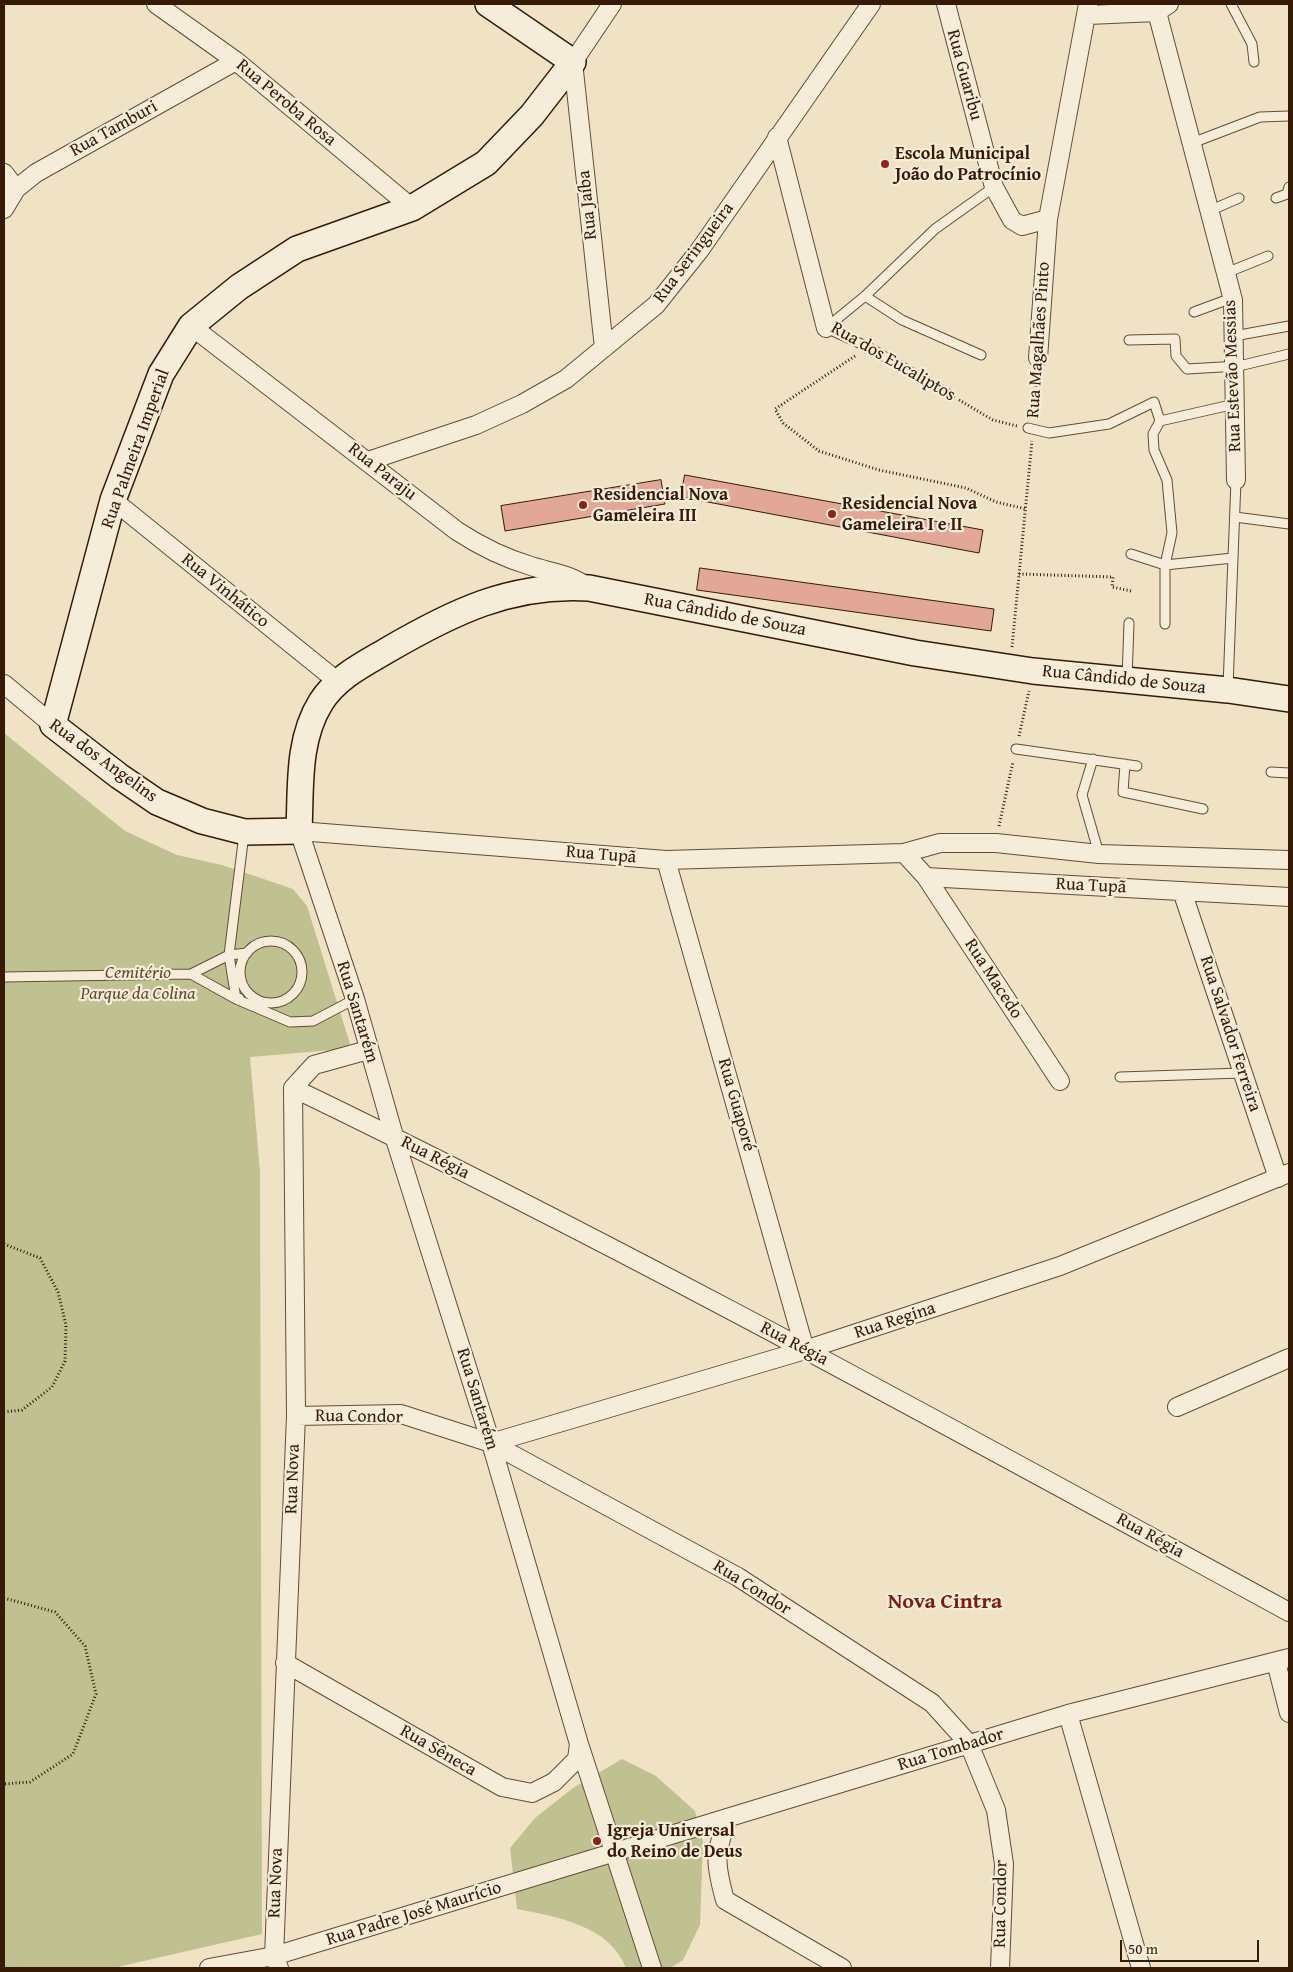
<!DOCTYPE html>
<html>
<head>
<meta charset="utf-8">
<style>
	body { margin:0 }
	#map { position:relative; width:1293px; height:1972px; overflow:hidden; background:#efe2c5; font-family:"Gentium Book Plus",serif }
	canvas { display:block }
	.frame { position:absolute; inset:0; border:5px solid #371a06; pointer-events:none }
	.scale { position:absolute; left:1120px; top:1940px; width:139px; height:22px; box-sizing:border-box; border:2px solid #371a06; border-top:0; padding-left:6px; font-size:15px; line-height:18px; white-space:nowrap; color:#371a06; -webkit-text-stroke:4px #f5ecd9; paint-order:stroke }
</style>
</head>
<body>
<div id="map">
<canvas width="1293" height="1972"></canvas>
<div class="frame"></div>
<div class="scale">50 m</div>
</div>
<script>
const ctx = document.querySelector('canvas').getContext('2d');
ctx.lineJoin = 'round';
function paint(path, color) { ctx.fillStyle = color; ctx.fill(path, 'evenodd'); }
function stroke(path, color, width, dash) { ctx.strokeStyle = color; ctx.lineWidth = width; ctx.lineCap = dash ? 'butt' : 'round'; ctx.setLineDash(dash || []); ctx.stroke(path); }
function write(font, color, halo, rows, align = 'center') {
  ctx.font = font + ' "Gentium Book Plus",serif'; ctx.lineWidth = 4.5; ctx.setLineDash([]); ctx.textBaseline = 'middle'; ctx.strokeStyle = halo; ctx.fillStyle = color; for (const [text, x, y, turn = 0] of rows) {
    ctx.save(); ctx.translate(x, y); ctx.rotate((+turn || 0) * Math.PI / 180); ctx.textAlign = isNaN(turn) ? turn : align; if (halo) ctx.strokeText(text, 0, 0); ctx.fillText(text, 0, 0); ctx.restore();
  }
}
const green = new Path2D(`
	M 4,733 L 125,831 L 177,855 L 222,865 L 293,889 L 307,906 L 350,1044 L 344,1049 L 250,1057 L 260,1172 L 262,1934 L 113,1968 L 4,1968 Z
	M 622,1759 L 656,1776 L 695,1811 L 703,1842 L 700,1925 L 683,1960 L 670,1968 L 626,1968 C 609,1925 557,1917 517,1909 L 510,1848 L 535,1818 L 573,1788 Z`);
const building = new Path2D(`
	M 685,475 L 983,530 L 979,553 L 681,497 Z
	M 661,480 L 665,504 L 505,531 L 501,506 Z
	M 700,568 L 994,609 L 991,631 L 697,590 Z`);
const path = new Path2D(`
	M 855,356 L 775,409 L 783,423 L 819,451 L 879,470 L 966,488 L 996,502 L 1026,509
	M 959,400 L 993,420 L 1017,426
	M 1034,418 L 1037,374
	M 1019,574 L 1113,577 L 1112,587 L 1131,591
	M 1012,647 L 1032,441
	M 1019,736 L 1029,691
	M 999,826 L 1013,762
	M 4,1244 L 40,1258 L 58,1292 L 66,1325 L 65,1361 L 52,1387 L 22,1410 L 4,1412
	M 4,1598 L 55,1612 L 85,1646 L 96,1694 L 73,1754 L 30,1782 L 4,1784`);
const lane = new Path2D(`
	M 1231,4 L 1252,44 L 1254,62
	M 1192,143 L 1260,117 L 1289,116
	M 1276,198 L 1287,194 L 1289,187
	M 1209,211 L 1239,198
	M 1226,273 L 1268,256
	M 865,296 L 902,320 L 981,355
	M 1194,312 L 1232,298
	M 1234,336 L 1289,326
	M 1129,340 L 1175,339 L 1176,356 L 1187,369 L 1239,366 L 1289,354
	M 950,395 L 868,347 L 826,328 L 865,296 L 935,229 L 994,187
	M 1028,428 L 1049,433 L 1109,424 L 1154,402 L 1160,421
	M 1235,517 L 1289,524
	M 1131,554 L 1165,565 L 1233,558
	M 1165,624 L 1165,565 L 1172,533 L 1167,480 L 1154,450 L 1153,434 L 1160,421 L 1235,404
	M 1127,679 L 1129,623
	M 1228,687 L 1236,480
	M 1016,749 L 1137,766
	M 1093,759 L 1082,795 L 1099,854
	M 1125,764 L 1123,792 L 1203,809
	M 1271,772 L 1289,773
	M240 972a31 31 0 1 1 62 0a31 31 0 1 1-62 0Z
	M 247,953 L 229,955 L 191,974 L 236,999 L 290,1022 L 313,1021 L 355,999
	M 4,977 L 191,974
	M 239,998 L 236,999 L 229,955 L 244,834
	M 1120,1077 L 1242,1073`);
const street = new Path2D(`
	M 156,4 L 236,61 L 412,208
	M 946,4 L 994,187 L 1012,220 L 1022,226 L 1048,219
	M 1157,12 L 1233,300 L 1236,480
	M 1088,15 L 1157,12 L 1169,4
	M 777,137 L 826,328
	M 4,173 L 16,189
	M 4,209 L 16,189 L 36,173 L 236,61
	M 191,326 L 457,531 C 480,546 504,558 531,566 C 550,572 569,574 586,586
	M 604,348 L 573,62 L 612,4
	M 1038,358 L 1048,219 L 1088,4
	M 368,461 L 476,425 L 522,404 L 566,379 L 656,305 L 699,251 L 871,4
	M 113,500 L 337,681
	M 4,684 L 53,725
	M 904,853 L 926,877 L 1289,897
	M 666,860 L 805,1350
	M 926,877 L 1060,1081
	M 1182,891 L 1278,1178
	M 293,1088 C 631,1251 960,1433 1289,1612
	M 1177,1407 L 1289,1358
	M 296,1416 L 401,1414 L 491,1443 L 738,1577 L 932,1703 L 969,1744 L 996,1810 L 1004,1864 L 1000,1968
	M 491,1443 L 805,1350 L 1060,1266 L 1289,1173
	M 1276,1662 L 1289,1713
	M 285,1663 L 502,1787 L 532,1793 L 554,1782 L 577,1759 L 579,1744
	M 1068,1714 L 1141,1968
	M 728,1818 C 714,1854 715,1864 725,1900 L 842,1968
	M 209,1968 L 274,1956 L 1068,1714 L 1289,1658
	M 279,1968 L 274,1956 L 296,1416 L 293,1088 L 314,1065 L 368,1050
	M 652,1968 L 579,1744 L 491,1443 L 394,1136 L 355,999 L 299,831 L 666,860 L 904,853 L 940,843 L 996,843 L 1099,854 L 1289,860`);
const secondary = new Path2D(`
	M 488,4 L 573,62 L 532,115 L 486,163 L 412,208 L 297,249 L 239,287 L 191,326 L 161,374 L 113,500 L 53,725 L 119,776 L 157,802 L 202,821 L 245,832 L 299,831 C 301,788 297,740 321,702 C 336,678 362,665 386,651 C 451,613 511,583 589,588 L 915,653 L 1033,671 L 1228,690 L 1289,699`);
const markers = [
	[885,164,5,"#8f2418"],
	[583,505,5,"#8f2418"],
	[832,514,5,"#8f2418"],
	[597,1841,5,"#8f2418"]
];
const streetNames = [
	["Rua Guaribu",964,75,75],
	["Rua Peroba Rosa",286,103,40],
	["Rua Tamburi",114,129,-29],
	["Rua Jaíba",588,205,-96],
	["Rua Seringueira",694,253,-53],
	["Rua Magalhães Pinto",1039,340,-86],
	["Rua dos Eucaliptos",893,362,30],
	["Rua Estevão Messias",1233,376,-92],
	["Rua Palmeira Imperial",136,449,-70],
	["Rua Paraju",382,472,38],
	["Rua Vinhático",225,591,39],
	["Rua Cândido de Souza",725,615,11],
	["Rua Cândido de Souza",1124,680,6],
	["Rua dos Angelins",103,761,36],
	["Rua Tupã",601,855,5],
	["Rua Tupã",1091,886,3],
	["Rua Macedo",993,979,57],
	["Rua Santarém",357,1012,73],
	["Rua Salvador Ferreira",1230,1034,72],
	["Rua Guaporé",736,1105,74],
	["Rua Régia",435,1158,27],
	["Rua Regina",895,1321,-18],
	["Rua Régia",794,1344,28],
	["Rua Santarém",477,1399,73],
	["Rua Condor",359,1417,1],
	["Rua Nova",293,1479,-88],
	["Rua Régia",1150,1536,29],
	["Rua Condor",752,1588,32],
	["Rua Tombador",951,1750,-17],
	["Rua Sêneca",438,1751,30],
	["Rua Nova",276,1883,-88],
	["Rua Condor",1001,1904,-89],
	["Rua Padre José Maurício",414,1914,-17]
];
const poiNames = [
	["Escola Municipal",895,154],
	["João do Patrocínio",895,175],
	["Residencial Nova",593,495],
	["Gameleira III",593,516],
	["Residencial Nova",842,504],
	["Gameleira I e II",842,525],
	["Igreja Universal",607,1831],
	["do Reino de Deus",607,1852]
];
const parkNames = [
	["Cemitério",138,973],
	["Parque da Colina",138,994]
];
const districtNames = [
	["Nova Cintra",945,1602]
];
paint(green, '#bfc290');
paint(building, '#e2a796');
stroke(building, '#371a06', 1);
stroke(lane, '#654c36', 11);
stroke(street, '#654c36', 20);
stroke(secondary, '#371a06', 28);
stroke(path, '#371a06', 3, [1, 2.5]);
stroke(lane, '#f5ecd9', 9);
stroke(street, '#f5ecd9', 18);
stroke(secondary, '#f5ecd9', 25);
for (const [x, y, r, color] of markers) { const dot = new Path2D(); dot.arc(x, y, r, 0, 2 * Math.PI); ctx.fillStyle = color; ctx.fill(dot); stroke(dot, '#f5ecd9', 2); }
write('18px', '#371a06', '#f5ecd9', streetNames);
write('bold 18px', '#371a06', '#f5ecd9', poiNames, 'left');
write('italic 18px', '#604c2f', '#f5ecd9', parkNames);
write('bold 22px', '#7a1f14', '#f5ecd9', districtNames);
</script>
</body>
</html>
